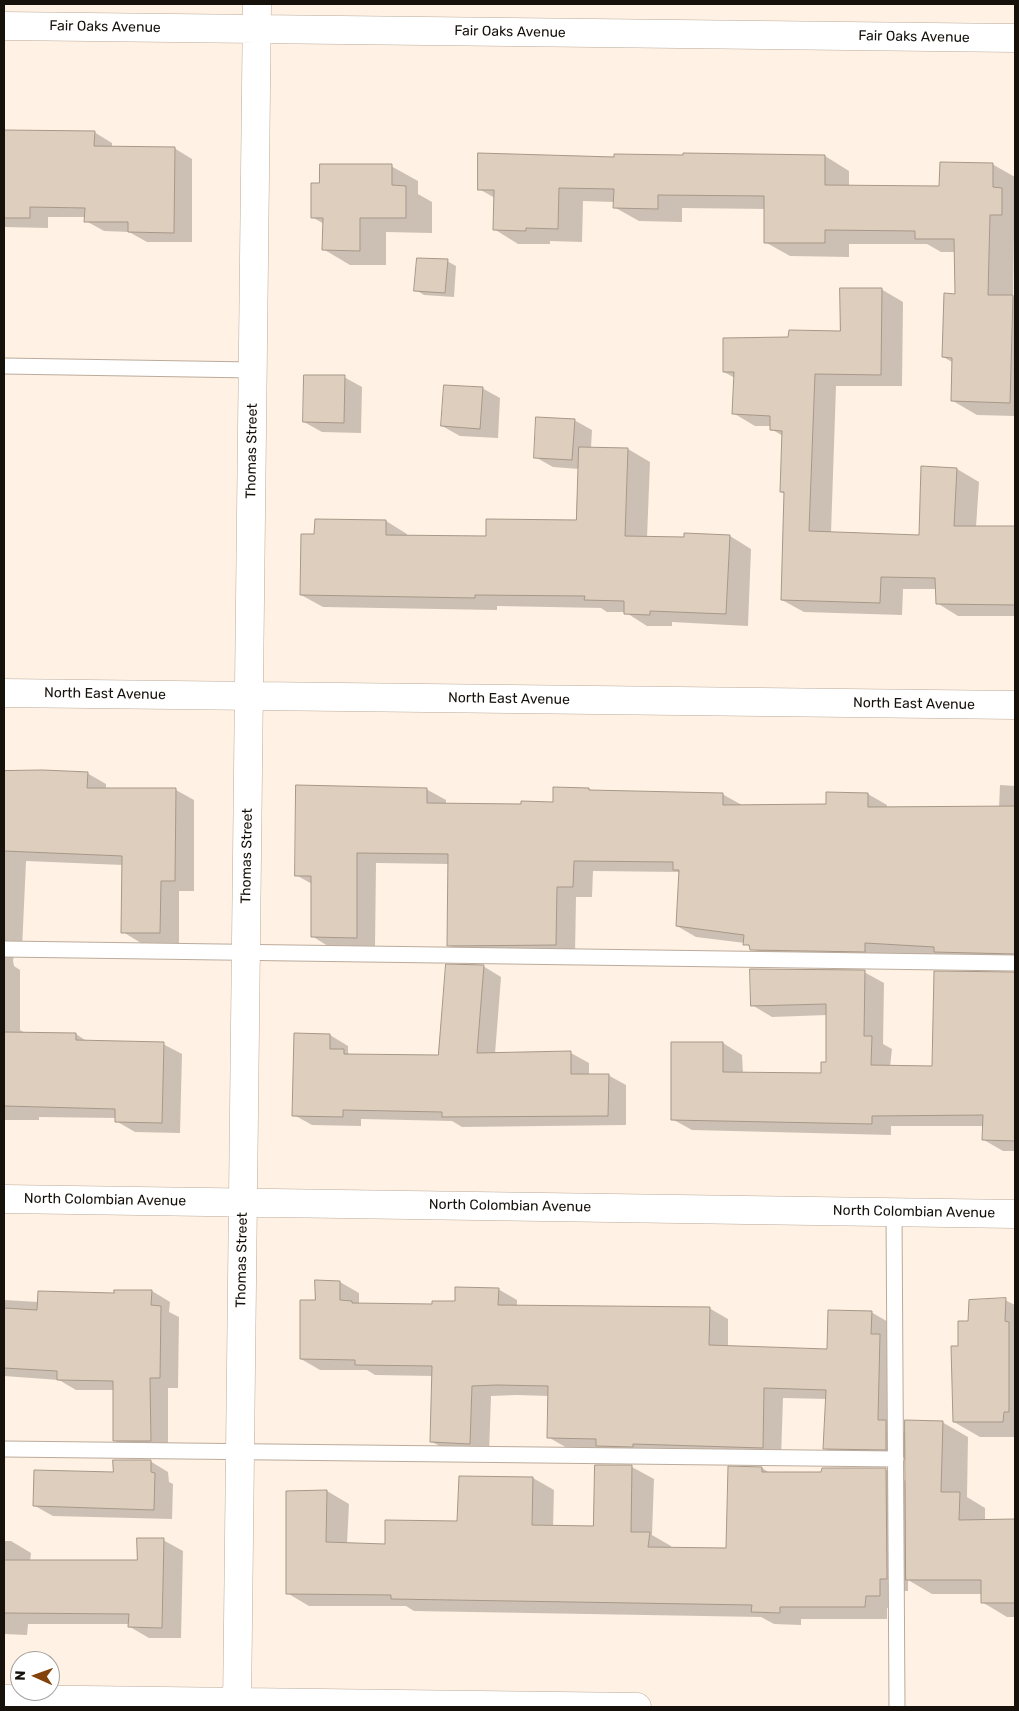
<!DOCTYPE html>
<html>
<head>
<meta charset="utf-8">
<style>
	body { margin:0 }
	#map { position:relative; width:1019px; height:1711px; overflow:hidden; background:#fff1e3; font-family:Rubik,sans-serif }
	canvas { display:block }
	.frame { position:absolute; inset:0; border:5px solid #16110b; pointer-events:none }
	.north { position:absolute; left:10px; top:1651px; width:50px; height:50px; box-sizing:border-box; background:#fff; border:1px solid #a2a09d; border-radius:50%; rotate:272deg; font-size:14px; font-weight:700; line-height:20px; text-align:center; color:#16110b }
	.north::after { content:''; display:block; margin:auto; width:18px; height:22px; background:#824209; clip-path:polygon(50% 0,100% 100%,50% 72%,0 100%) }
</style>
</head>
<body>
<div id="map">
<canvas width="1019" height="1711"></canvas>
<div class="frame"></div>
<div class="north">N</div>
</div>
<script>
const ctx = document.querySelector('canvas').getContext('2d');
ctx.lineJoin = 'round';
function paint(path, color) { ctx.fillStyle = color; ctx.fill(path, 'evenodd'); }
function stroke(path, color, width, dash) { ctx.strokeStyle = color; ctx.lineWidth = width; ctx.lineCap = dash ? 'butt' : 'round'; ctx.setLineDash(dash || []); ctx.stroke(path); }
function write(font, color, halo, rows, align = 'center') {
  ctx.font = font + ' Rubik,sans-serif'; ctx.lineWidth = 4; ctx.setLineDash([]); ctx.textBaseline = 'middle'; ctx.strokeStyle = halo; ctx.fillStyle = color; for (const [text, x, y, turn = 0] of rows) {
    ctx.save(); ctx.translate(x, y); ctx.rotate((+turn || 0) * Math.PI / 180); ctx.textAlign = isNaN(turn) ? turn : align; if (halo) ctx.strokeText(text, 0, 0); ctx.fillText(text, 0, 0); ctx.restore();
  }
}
const shadow = new Path2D(`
	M 4,131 L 94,132 L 112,143 L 112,148 L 174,148 L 192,159 L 192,242 L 147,242 L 129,232 L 104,231 L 86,221 L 86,217 L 48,217 L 48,228 L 4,227 Z
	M 825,156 L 849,171 L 849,187 L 941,187 L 992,164 L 1015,177 L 1013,296 L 1015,298 L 1015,416 L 977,415 L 953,401 L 954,363 L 943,357 L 956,295 L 956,252 L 941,252 L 927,244 L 849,244 L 849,257 L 790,256 L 765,242 L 766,209 L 682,208 L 682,222 L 639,221 L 614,207 L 614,202 L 583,201 L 582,242 L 550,241 L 550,244 L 518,244 L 494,229 L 495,198 L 479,189 L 616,158 Z
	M 391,166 L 418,181 L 418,194 L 432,202 L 432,233 L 386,232 L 386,265 L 350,265 L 323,249 L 324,224 L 312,217 L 320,184 Z
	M 447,261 L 456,266 L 454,297 L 424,295 L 416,290 Z
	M 881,289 L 903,302 L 902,386 L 836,386 L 831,533 L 920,536 L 922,468 L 957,469 L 979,482 L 976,527 L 1015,527 L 1015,616 L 958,616 L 937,603 L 937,589 L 903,589 L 902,615 L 804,612 L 782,600 L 785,494 L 781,492 L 783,436 L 771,429 L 771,426 L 755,426 L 733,413 L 735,378 L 724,372 L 790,338 L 841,332 Z
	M 344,377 L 362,387 L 361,433 L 322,432 L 304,422 Z
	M 482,388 L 500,398 L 498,438 L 460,436 L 442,426 Z
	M 574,420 L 592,430 L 591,448 L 628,449 L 650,462 L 647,538 L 730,536 L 751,549 L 748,626 L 672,622 L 672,626 L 647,626 L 625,612 L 607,612 L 601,608 L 497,606 L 497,610 L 323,607 L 301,595 L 316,535 L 386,521 L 407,534 L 407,536 L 487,538 L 577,521 L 579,469 L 553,467 L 535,457 Z
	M 4,772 L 87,773 L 106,784 L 106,789 L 176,790 L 194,800 L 194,891 L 179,891 L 179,943 L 141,943 L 123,932 L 123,865 L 26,861 L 22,949 L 15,954 L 13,960 L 14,966 L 20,970 L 20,1030 L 27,1034 L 76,1034 L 88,1042 L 163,1044 L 182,1054 L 180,1133 L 135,1132 L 116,1121 L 116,1118 L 39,1117 L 39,1120 L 4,1120 Z
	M 1000,785 L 1015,786 L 1015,964 L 884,953 L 883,962 L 770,960 L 745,943 L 696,937 L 677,926 L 680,872 L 593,871 L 592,897 L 576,897 L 575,955 L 468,956 L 448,945 L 449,864 L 376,863 L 375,948 L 331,948 L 312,936 L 312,884 L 296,875 L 426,789 L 446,800 L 446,804 L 522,805 L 554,803 L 554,788 L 589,789 L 593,791 L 722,794 L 742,805 L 827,806 L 868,794 L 887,805 L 887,808 L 999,808 Z
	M 483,966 L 501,977 L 495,1054 L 571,1053 L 589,1063 L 589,1075 L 608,1075 L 626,1085 L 626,1125 L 462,1127 L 452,1121 L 361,1119 L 361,1126 L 312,1125 L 294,1115 L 330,1035 L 348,1046 L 348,1053 L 353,1056 L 439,1056 Z
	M 864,972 L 884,983 L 883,1044 L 892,1049 L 890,1067 L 933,1067 L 1015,974 L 1015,1151 L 1003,1151 L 984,1140 L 984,1126 L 891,1126 L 891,1135 L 692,1130 L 672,1119 L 672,1043 L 723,1043 L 742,1055 L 743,1073 L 822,1075 L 827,1064 L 827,1015 L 772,1017 L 752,1005 Z
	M 340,1282 L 359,1293 L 359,1304 L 433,1305 L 456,1303 L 498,1289 L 517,1300 L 517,1306 L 709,1308 L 728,1319 L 728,1347 L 828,1350 L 871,1312 L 890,1323 L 897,1428 L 906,1433 L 942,1422 L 968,1437 L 967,1497 L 985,1508 L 985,1521 L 1015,1520 L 1015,1617 L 1007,1617 L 982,1602 L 982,1594 L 932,1594 L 908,1580 L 908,1591 L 901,1591 L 902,1607 L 887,1608 L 887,1619 L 801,1619 L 801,1625 L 774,1624 L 761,1617 L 414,1611 L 406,1606 L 309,1606 L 287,1593 L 287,1492 L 327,1491 L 349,1504 L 347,1544 L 386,1545 L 458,1522 L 533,1478 L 554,1490 L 553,1527 L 594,1527 L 596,1466 L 632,1467 L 654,1479 L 652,1535 L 671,1546 L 671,1548 L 727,1550 L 762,1468 L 770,1473 L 822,1473 L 886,1470 L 906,1481 L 906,1460 L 843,1459 L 824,1448 L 827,1399 L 783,1398 L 781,1458 L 567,1448 L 548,1437 L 549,1396 L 517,1395 L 491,1396 L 489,1454 L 451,1452 L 432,1442 L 433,1376 L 375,1375 L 367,1370 L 320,1370 L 301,1359 L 316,1302 Z
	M 152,1291 L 170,1302 L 169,1312 L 179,1317 L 178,1388 L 168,1388 L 168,1451 L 132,1451 L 114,1440 L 115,1390 L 76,1390 L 59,1380 L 4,1376 L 4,1300 L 39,1302 Z
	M 1005,1300 L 1015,1305 L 1015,1437 L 980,1437 L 954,1422 L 959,1347 L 970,1323 Z
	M 150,1461 L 168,1472 L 169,1482 L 173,1484 L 172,1519 L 53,1516 L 35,1506 L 114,1473 Z
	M 163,1540 L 183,1551 L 181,1638 L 149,1638 L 130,1627 L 130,1624 L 28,1624 L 27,1635 L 4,1634 L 4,1541 L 11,1541 L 31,1553 L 30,1562 L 138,1561 Z`);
const building = new Path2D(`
	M 4,130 L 95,131 L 94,146 L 175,147 L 174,233 L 128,232 L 128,222 L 84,222 L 85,208 L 30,207 L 30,218 L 4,218 Z
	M 478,153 L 614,157 L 614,154 L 683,155 L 683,153 L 825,155 L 825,185 L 939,186 L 940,162 L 993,163 L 993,187 L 1002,188 L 1002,215 L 990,215 L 988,295 L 1013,295 L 1010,403 L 951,401 L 952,358 L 942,357 L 944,293 L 955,294 L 954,239 L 915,239 L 915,231 L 825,230 L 825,243 L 764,243 L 764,196 L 658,195 L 658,209 L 613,208 L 614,189 L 559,188 L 558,229 L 526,228 L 526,231 L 493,230 L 494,190 L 478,190 Z
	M 320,164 L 392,164 L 392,185 L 406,186 L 406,218 L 360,218 L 360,251 L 322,250 L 323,218 L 311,218 L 311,183 L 319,183 Z
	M 417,258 L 448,259 L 445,293 L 414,291 Z
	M 840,288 L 882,288 L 881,375 L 815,374 L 809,531 L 919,535 L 921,466 L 957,468 L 954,526 L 1015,526 L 1015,605 L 936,604 L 935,578 L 881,577 L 880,603 L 781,600 L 784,492 L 780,492 L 782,431 L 770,430 L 770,416 L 732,414 L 734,372 L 723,372 L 723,338 L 788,337 L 789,330 L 840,331 Z
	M 304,375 L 345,375 L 344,423 L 303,422 Z
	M 444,385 L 483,387 L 480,429 L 441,426 Z
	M 536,417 L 575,419 L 572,460 L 534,458 Z
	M 579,447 L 628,448 L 625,536 L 684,537 L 684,533 L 730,535 L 726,614 L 650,611 L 650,615 L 624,614 L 624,601 L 584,600 L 585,596 L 475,595 L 475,598 L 300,595 L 301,534 L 314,534 L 315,519 L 386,520 L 386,535 L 486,536 L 486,519 L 576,520 Z
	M 43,770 L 88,772 L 87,788 L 176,788 L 175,881 L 161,881 L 160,933 L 121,933 L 122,856 L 4,851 L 4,771 Z
	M 296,785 L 427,788 L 427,803 L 521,804 L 521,801 L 553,802 L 553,787 L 589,788 L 589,790 L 723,793 L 723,805 L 826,804 L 826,792 L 868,793 L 868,807 L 1015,806 L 1015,954 L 934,952 L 934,947 L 865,943 L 865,952 L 750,950 L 749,945 L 743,945 L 744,935 L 676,926 L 679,870 L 673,870 L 673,862 L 574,861 L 573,887 L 557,887 L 556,945 L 447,946 L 448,854 L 357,853 L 357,938 L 311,937 L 311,876 L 295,876 Z
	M 446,964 L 484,965 L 477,1053 L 571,1051 L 571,1074 L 609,1074 L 608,1116 L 442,1117 L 442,1112 L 343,1110 L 343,1117 L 292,1116 L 294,1033 L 330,1034 L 330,1049 L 344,1049 L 344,1054 L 438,1055 Z
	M 750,969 L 865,970 L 864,1036 L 872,1036 L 871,1065 L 932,1066 L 934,971 L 1015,972 L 1015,1141 L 982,1140 L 983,1115 L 872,1116 L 872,1124 L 671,1120 L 671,1042 L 723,1042 L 723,1072 L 821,1073 L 821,1062 L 826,1062 L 826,1004 L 751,1006 Z
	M 4,1032 L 76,1033 L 76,1040 L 164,1042 L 162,1123 L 115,1122 L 115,1109 L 4,1106 Z
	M 315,1280 L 340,1281 L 340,1300 L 352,1301 L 352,1303 L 432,1304 L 432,1301 L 455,1301 L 455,1287 L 499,1288 L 498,1305 L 710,1307 L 709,1345 L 827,1349 L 828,1310 L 872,1311 L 871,1334 L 880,1334 L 878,1420 L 886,1420 L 886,1450 L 823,1449 L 826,1390 L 764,1388 L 763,1448 L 633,1444 L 633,1447 L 596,1446 L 596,1439 L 547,1438 L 548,1386 L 497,1385 L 472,1386 L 470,1444 L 430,1442 L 432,1366 L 355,1365 L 355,1360 L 300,1359 L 300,1300 L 315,1300 Z
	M 114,1290 L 152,1290 L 151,1305 L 161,1306 L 160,1378 L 150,1378 L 151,1441 L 113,1441 L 113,1381 L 57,1380 L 57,1371 L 4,1368 L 4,1308 L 37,1310 L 38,1291 L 114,1293 Z
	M 1006,1298 L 1005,1321 L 1009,1322 L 1009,1412 L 1004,1412 L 1003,1422 L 953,1422 L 951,1346 L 958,1346 L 958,1321 L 968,1321 L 969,1300 Z
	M 905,1420 L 943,1421 L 941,1492 L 960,1492 L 959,1520 L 1015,1519 L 1015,1603 L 981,1603 L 981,1580 L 906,1580 Z
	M 113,1460 L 151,1460 L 151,1472 L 155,1473 L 154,1510 L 33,1506 L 34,1470 L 113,1472 Z
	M 595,1465 L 632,1465 L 631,1532 L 650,1532 L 648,1547 L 726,1548 L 728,1466 L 762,1467 L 762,1472 L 821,1472 L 822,1468 L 886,1468 L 887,1579 L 880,1579 L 880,1596 L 866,1596 L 865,1607 L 780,1607 L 780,1613 L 751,1612 L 752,1605 L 391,1599 L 391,1595 L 286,1594 L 286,1491 L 327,1490 L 326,1542 L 385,1544 L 385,1520 L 457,1521 L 459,1476 L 533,1477 L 532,1525 L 593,1526 Z
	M 137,1538 L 164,1538 L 162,1628 L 128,1627 L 129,1614 L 4,1613 L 4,1560 L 137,1560 Z`);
const service = new Path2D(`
	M 4,366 L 253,370
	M 4,949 L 1015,963
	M 894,1212 L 897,1707
	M 4,1449 L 896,1459`);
const minor = new Path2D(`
	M 4,26 L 1015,38
	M 4,693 L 1015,705
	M 4,1199 L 1015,1214
	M 4,1699 L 637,1707
	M 237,1707 L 257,4`);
const streetNames = [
	["Fair Oaks Avenue",105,27,1],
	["Fair Oaks Avenue",510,32,1],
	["Fair Oaks Avenue",914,37,1],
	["Thomas Street",252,451,-89],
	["North East Avenue",105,694,1],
	["North East Avenue",509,699,1],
	["North East Avenue",914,704,1],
	["Thomas Street",247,856,-89],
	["North Colombian Avenue",105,1200,1],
	["North Colombian Avenue",510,1206,1],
	["North Colombian Avenue",914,1212,1],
	["Thomas Street",242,1260,-89]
];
paint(shadow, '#0003');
paint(building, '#decebd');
stroke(building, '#a79788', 1);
stroke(service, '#bbab9b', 17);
stroke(minor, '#bbab9b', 29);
stroke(service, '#fff', 15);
stroke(minor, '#fff', 28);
write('14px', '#16110b', '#fff', streetNames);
</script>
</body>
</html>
